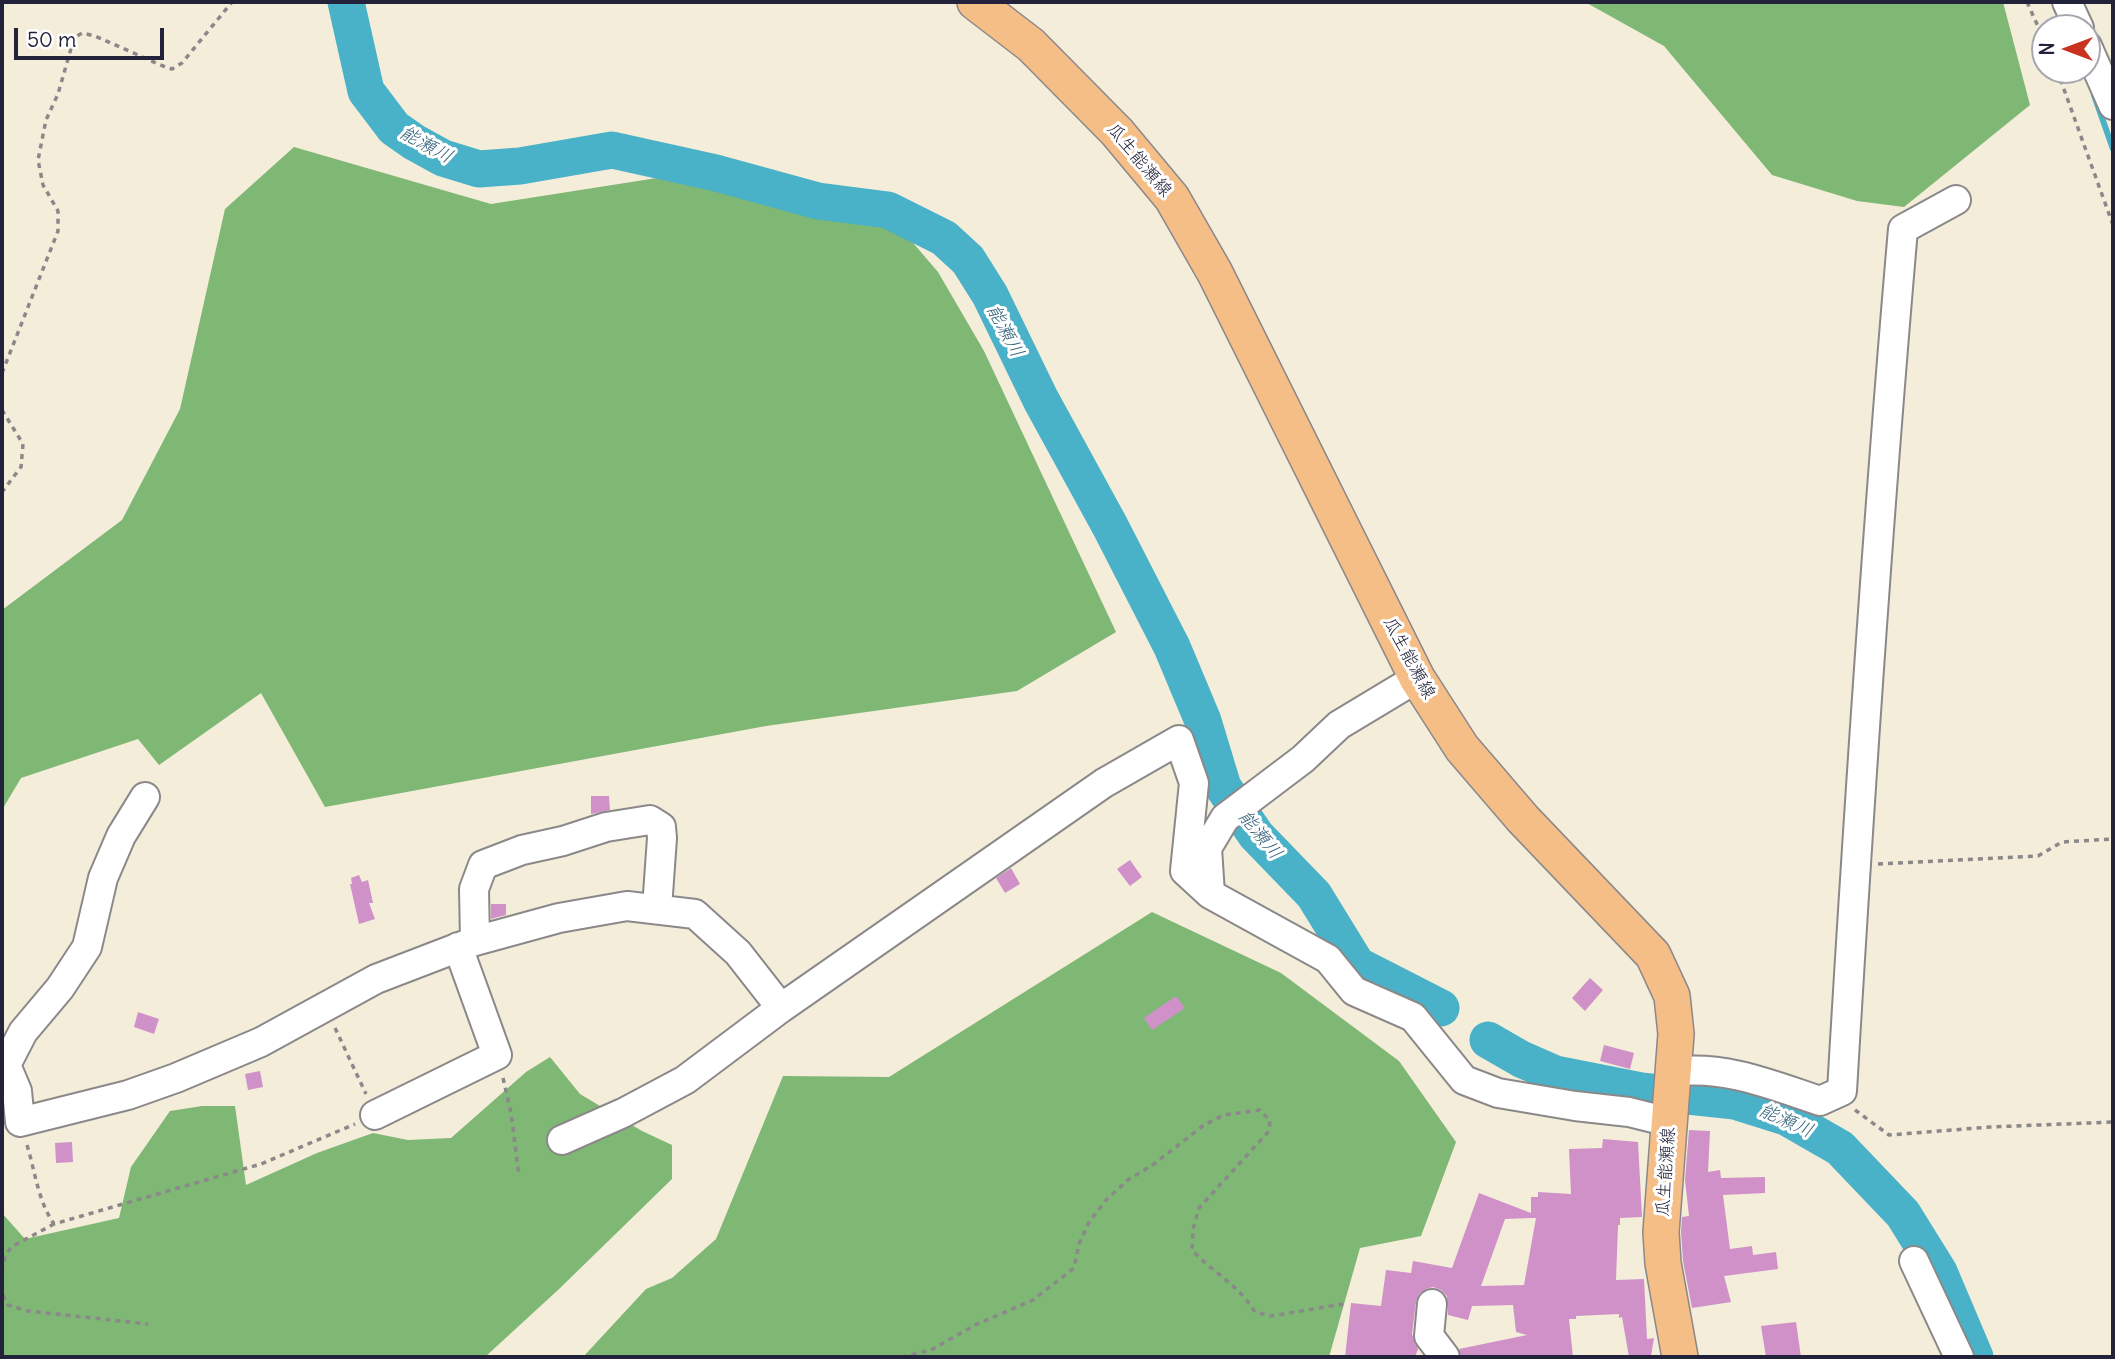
<!DOCTYPE html>
<html>
<head>
<meta charset="utf-8">
<style>
	body { margin:0 }
	#map { position:relative; width:2115px; height:1359px; overflow:hidden; background:#f4edda; font-family:Delius,sans-serif }
	canvas { display:block }
	.frame { position:absolute; inset:0; border:4px solid #22223b; pointer-events:none }
	.north { position:absolute; left:2031px; top:14px; width:70px; height:70px; box-sizing:border-box; background:#fff; border:2px solid #a7a7b1; border-radius:50%; rotate:270deg; font-size:19px; font-weight:700; line-height:28px; text-align:center; color:#22223b }
	.north::after { content:''; display:block; margin:auto; width:24px; height:32px; background:#c8321e; clip-path:polygon(50% 0,100% 100%,50% 72%,0 100%) }
	.scale { position:absolute; left:14px; top:28px; width:150px; height:32px; box-sizing:border-box; border:4px solid #22223b; border-top:0; padding-left:9px; font-size:21px; line-height:24px; white-space:nowrap; color:#22223b; -webkit-text-stroke:5px #fff; paint-order:stroke }
</style>
</head>
<body>
<div id="map">
<canvas width="2115" height="1359"></canvas>
<div class="frame"></div>
<div class="north">N</div>
<div class="scale">50 m</div>
</div>
<script>
const ctx = document.querySelector('canvas').getContext('2d');
ctx.lineJoin = 'round';
function paint(path, color) { ctx.fillStyle = color; ctx.fill(path, 'evenodd'); }
function stroke(path, color, width, dash) { ctx.strokeStyle = color; ctx.lineWidth = width; ctx.lineCap = dash ? 'butt' : 'round'; ctx.setLineDash(dash || []); ctx.stroke(path); }
function write(font, color, halo, rows, align = 'center') {
  ctx.font = font + ' Delius,"Klee One",sans-serif'; ctx.lineWidth = 6; ctx.setLineDash([]); ctx.textBaseline = 'middle'; ctx.strokeStyle = halo; ctx.fillStyle = color; for (const [text, x, y, turn = 0] of rows) {
    ctx.save(); ctx.translate(x, y); ctx.rotate((+turn || 0) * Math.PI / 180); ctx.textAlign = isNaN(turn) ? turn : align; if (halo) ctx.strokeText(text, 0, 0); ctx.fillText(text, 0, 0); ctx.restore();
  }
}
const forest = new Path2D(`
	M 1585,2 L 2003,2 L 2030,105 L 1904,207 L 1857,201 L 1772,175 L 1664,46 Z
	M 294,147 L 491,204 L 708,170 L 896,223 L 938,272 L 984,351 L 1116,632 L 1017,691 L 766,726 L 325,807 L 261,693 L 159,765 L 138,739 L 21,778 L 2,810 L 2,610 L 122,520 L 180,409 L 225,209 Z
	M 1152,912 L 1281,973 L 1399,1061 L 1456,1142 L 1421,1236 L 1360,1248 L 1329,1357 L 583,1357 L 646,1289 L 672,1278 L 716,1239 L 783,1076 L 889,1077 Z
	M 550,1057 L 580,1094 L 642,1131 L 672,1145 L 672,1179 L 558,1290 L 485,1357 L 2,1357 L 2,1213 L 25,1239 L 119,1218 L 131,1167 L 170,1111 L 202,1106 L 235,1106 L 246,1185 L 317,1153 L 373,1133 L 408,1140 L 451,1138 L 526,1072 Z`);
const stream = new Path2D(`
	M 2094,95 L 2113,149`);
const river = new Path2D(`
	M 346,2 L 366,91 L 394,128 L 414,142 L 443,158 L 479,169 L 520,166 L 612,150 L 716,173 L 818,201 L 888,210 L 944,238 L 968,260 L 990,295 L 1041,400 L 1110,526 L 1172,647 L 1203,721 L 1223,787 L 1256,835 L 1314,895 L 1357,965 L 1441,1008
	M 1488,1040 L 1521,1059 L 1555,1074 L 1641,1091 L 1735,1101 L 1786,1117 L 1840,1148 L 1903,1214 L 1939,1272 L 1975,1357`);
const building = new Path2D(`
	M 591,796 L 609,796 L 610,810 L 591,814 Z
	M 1130,860 L 1142,877 L 1130,886 L 1117,869 Z
	M 1011,868 L 1020,884 L 1005,893 L 996,878 Z
	M 359,875 L 362,882 L 368,880 L 373,903 L 369,903 L 375,919 L 359,924 L 350,884 L 352,884 L 351,878 Z
	M 491,904 L 506,904 L 506,915 L 491,919 Z
	M 1590,978 L 1603,990 L 1585,1011 L 1572,998 Z
	M 1176,996 L 1185,1008 L 1152,1030 L 1144,1018 Z
	M 138,1012 L 159,1019 L 154,1034 L 134,1027 Z
	M 1604,1045 L 1634,1053 L 1630,1069 L 1600,1061 Z
	M 260,1071 L 263,1087 L 248,1090 L 245,1074 Z
	M 1689,1130 L 1710,1131 L 1708,1172 L 1720,1170 L 1721,1178 L 1765,1177 L 1765,1193 L 1723,1195 L 1730,1249 L 1752,1246 L 1753,1255 L 1776,1252 L 1778,1269 L 1724,1276 L 1731,1302 L 1692,1308 L 1683,1261 L 1681,1232 L 1682,1217 L 1689,1216 L 1685,1180 Z
	M 1603,1139 L 1638,1142 L 1642,1217 L 1620,1218 L 1620,1225 L 1618,1225 L 1616,1280 L 1644,1279 L 1647,1339 L 1654,1338 L 1651,1356 L 1629,1357 L 1622,1317 L 1619,1318 L 1619,1314 L 1576,1316 L 1576,1319 L 1569,1319 L 1573,1357 L 1461,1357 L 1459,1349 L 1527,1335 L 1516,1332 L 1513,1305 L 1472,1306 L 1468,1320 L 1448,1315 L 1447,1296 L 1441,1290 L 1433,1287 L 1426,1289 L 1419,1294 L 1416,1302 L 1412,1334 L 1418,1349 L 1415,1357 L 1345,1357 L 1351,1303 L 1381,1306 L 1386,1270 L 1411,1273 L 1413,1261 L 1452,1268 L 1479,1193 L 1531,1213 L 1531,1197 L 1538,1197 L 1538,1192 L 1571,1194 L 1569,1149 L 1602,1148 ZM 1531,1218 L 1536,1218 L 1524,1285 L 1481,1286 L 1505,1219 Z
	M 72,1142 L 73,1162 L 56,1163 L 55,1143 Z
	M 1796,1322 L 1801,1357 L 1766,1357 L 1761,1326 Z`);
const path = new Path2D(`
	M 2027,2 L 2045,42
	M 2057,70 L 2113,225
	M 2,373 L 58,231 L 58,211 L 43,185 L 38,160 L 46,120 L 58,94 L 74,38 L 82,33 L 95,36 L 163,66 L 172,69 L 182,63 L 232,2
	M 2,410 L 23,444 L 21,467 L 2,492
	M 1878,864 L 2038,856 L 2062,842 L 2113,839
	M 335,1028 L 366,1094
	M 503,1078 L 511,1113 L 519,1176
	M 1855,1110 L 1889,1135 L 1990,1127 L 2113,1122
	M 27,1145 C 35,1171 38,1201 54,1224 L 261,1164 L 355,1124
	M 2,1271 L 5,1257 L 11,1247 L 54,1224
	M 2,1285 L 3,1295 L 8,1305 L 28,1311 L 148,1324
	M 902,1357 L 931,1350 L 975,1325 L 1033,1300 L 1074,1268 L 1079,1244 L 1089,1222 L 1106,1200 L 1128,1180 L 1154,1164 L 1204,1125 L 1224,1115 L 1260,1110 L 1270,1121 L 1269,1131 L 1199,1208 L 1193,1229 L 1192,1250 C 1214,1274 1236,1282 1255,1312 L 1271,1316 L 1343,1304`);
const minor = new Path2D(`
	M 2067,2 L 2079,28
	M 2087,46 L 2113,105
	M 145,797 L 121,836 L 103,878 L 87,947 L 60,988 L 23,1032 L 6,1065 L 17,1091 L 20,1122 L 128,1095 L 176,1078 L 261,1042 L 376,979 L 475,941 L 559,918 L 627,906 L 695,914 L 738,953 L 781,1008 L 1104,783 L 1179,740 L 1194,783 L 1185,871 L 1210,894 L 1328,959 L 1354,991 L 1413,1017 L 1464,1080 L 1498,1093 L 1575,1106 L 1629,1112 L 1669,1122
	M 1210,894 L 1207,848 L 1225,818 L 1303,759 L 1339,725 L 1417,678
	M 475,941 L 474,889 L 483,865 L 522,850 L 563,841 L 606,827 L 650,820 L 661,827 L 662,838 L 657,908
	M 1673,1072 C 1725,1065 1772,1085 1820,1101 L 1842,1091 C 1859,804 1878,516 1903,229 L 1956,200
	M 375,1115 L 497,1055 L 458,947
	M 562,1140 L 623,1113 L 685,1080 L 781,1008
	M 1914,1261 L 1959,1357
	M 1432,1304 L 1429,1336 L 1445,1357`);
const major = new Path2D(`
	M 975,2 L 1031,45 L 1117,132 L 1172,198 L 1215,273 L 1417,678 L 1462,748 L 1523,819 L 1653,955 L 1672,996 L 1676,1034 L 1661,1232 L 1663,1263 L 1680,1357`);
const streetNames = [
	["瓜生能瀬線",1139,160,50],
	["瓜生能瀬線",1409,658,62],
	["瓜生能瀬線",1666,1172,-86]
];
const waterNames = [
	["能瀬川",426,145,29],
	["能瀬川",1005,331,62],
	["能瀬川",1260,835,51],
	["能瀬川",1786,1121,24]
];
paint(forest, '#7fb774');
stroke(stream, '#49b1c8', 6);
stroke(river, '#49b1c8', 37);
paint(building, '#cf91c8');
stroke(minor, '#8b888a', 32);
stroke(major, '#8b888a', 38);
stroke(path, '#8b888a', 3.5, [5, 5]);
stroke(minor, '#fff', 28);
stroke(major, '#f6be87', 35);
write('18px', '#22223b', '#fff', streetNames);
write('italic 19px', '#34627a', '#fff', waterNames);
</script>
</body>
</html>
